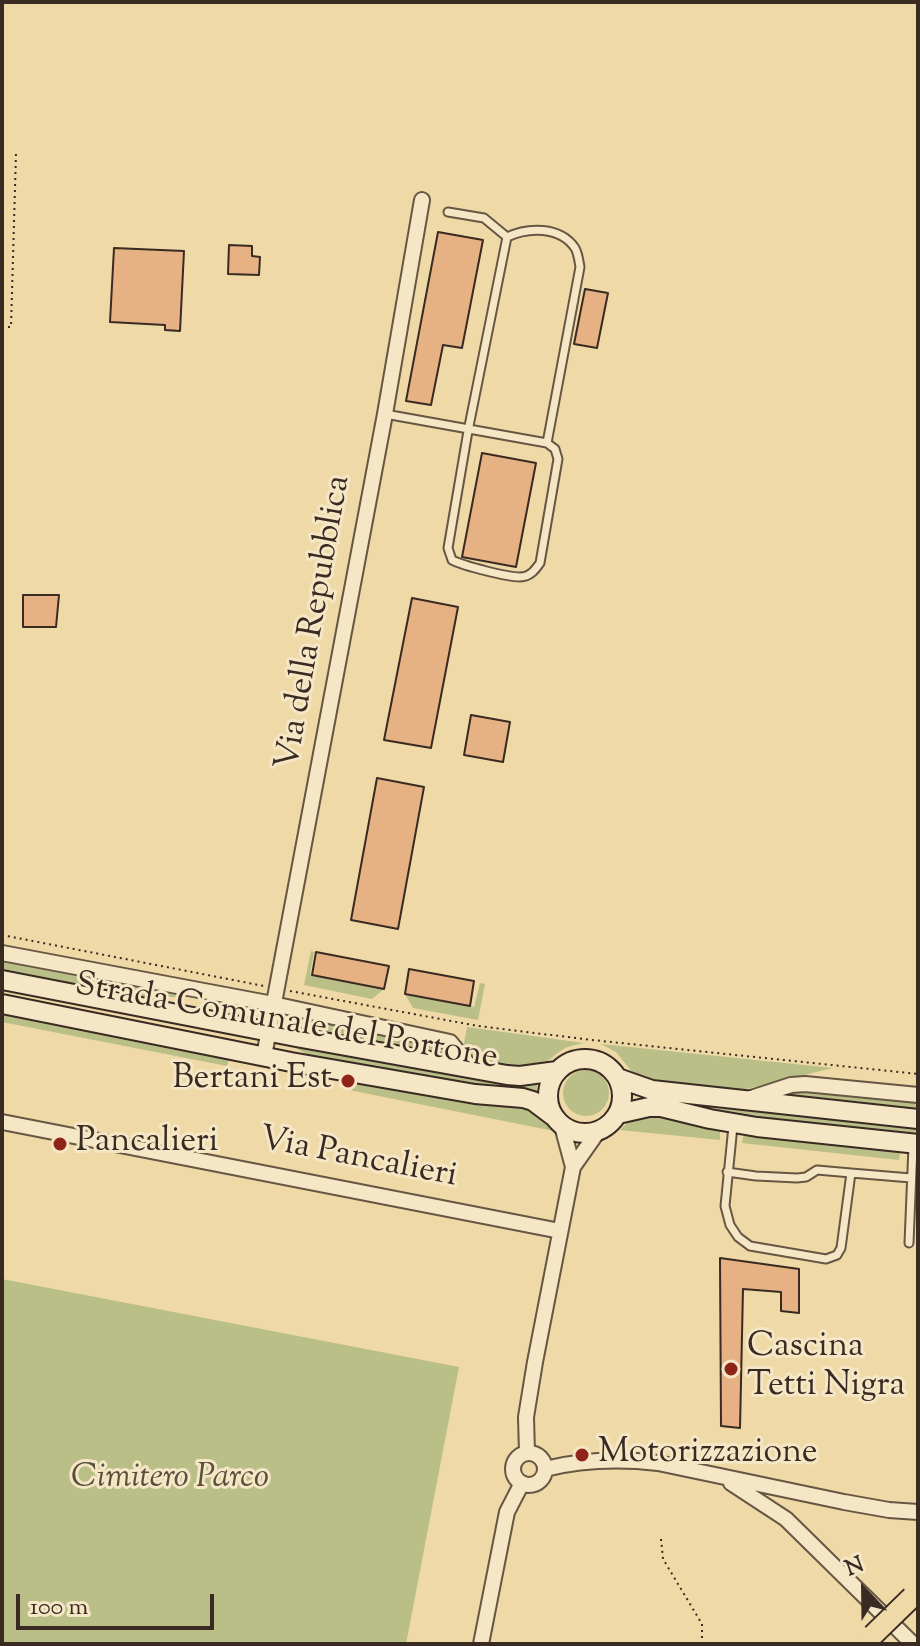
<!DOCTYPE html>
<html>
<head>
<meta charset="utf-8">
<style>
	body { margin:0 }
	#map { position:relative; width:920px; height:1646px; overflow:hidden; background:#efd9a7; font-family:"Sorts Mill Goudy",serif }
	canvas { display:block }
	.frame { position:absolute; inset:0; border:4px solid #392a22; pointer-events:none }
	.north { position:absolute; left:824px; top:1550px; width:80px; height:80px; -webkit-text-stroke:6px #f5e6c6; paint-order:stroke; rotate:338deg; font-size:22px; font-weight:700; line-height:32px; text-align:center; color:#392a22 }
	.north::after { content:''; display:block; margin:auto; width:28px; height:36px; background:#392a22; clip-path:polygon(50% 0,100% 100%,50% 72%,0 100%) }
	.scale { position:absolute; left:16px; top:1594px; width:198px; height:36px; box-sizing:border-box; border:4px solid #392a22; border-top:0; padding-left:10px; font-size:24px; line-height:28px; white-space:nowrap; color:#392a22; -webkit-text-stroke:6px #f5e6c6; paint-order:stroke }
</style>
</head>
<body>
<div id="map">
<canvas width="920" height="1646"></canvas>
<div class="frame"></div>
<div class="north">N</div>
<div class="scale">100 m</div>
</div>
<script>
const ctx = document.querySelector('canvas').getContext('2d');
ctx.lineJoin = 'round';
function paint(path, color) { ctx.fillStyle = color; ctx.fill(path, 'evenodd'); }
function stroke(path, color, width, dash) { ctx.strokeStyle = color; ctx.lineWidth = width; ctx.lineCap = dash ? 'butt' : 'round'; ctx.setLineDash(dash || []); ctx.stroke(path); }
function write(font, color, halo, rows, align = 'center') {
  ctx.font = font + ' "Sorts Mill Goudy",serif'; ctx.lineWidth = 6; ctx.setLineDash([]); ctx.textBaseline = 'middle'; ctx.strokeStyle = halo; ctx.fillStyle = color; for (const [text, x, y, turn = 0] of rows) {
    ctx.save(); ctx.translate(x, y); ctx.rotate((+turn || 0) * Math.PI / 180); ctx.textAlign = isNaN(turn) ? turn : align; if (halo) ctx.strokeText(text, 0, 0); ctx.fillText(text, 0, 0); ctx.restore();
  }
}
const green = new Path2D(`
	M 311,951 L 314,952 L 310,974 L 384,989 L 372,999 L 304,985 Z
	M 2,959 L 178,994 L 177,997 L 137,997 L 2,970 Z
	M 480,983 L 485,984 L 478,1020 L 413,1008 L 405,994 L 474,1007 Z
	M 2,1011 L 230,1055 L 227,1066 L 2,1022 Z
	M 303,1017 L 441,1044 L 457,1059 L 301,1028 Z
	M 467,1027 L 584,1043 C 575,1045 567,1046 559,1052 C 554,1055 549,1061 543,1064 C 524,1073 497,1066 478,1063 L 463,1048 Z
	M 298,1043 L 537,1082 L 537,1095 L 476,1088 L 309,1055 L 297,1049 Z
	M 601,1044 L 833,1068 L 738,1091 L 649,1082 L 633,1073 L 616,1052 Z
	M563 1093a23 23 0 1 1 46 0a23 23 0 1 1-46 0Z
	M 352,1078 L 523,1106 L 539,1115 L 554,1131 L 349,1090 Z
	M 803,1087 L 918,1100 L 918,1111 L 775,1095 Z
	M 681,1102 L 918,1126 L 918,1136 L 739,1118 L 681,1105 Z
	M 657,1114 L 720,1130 L 720,1140 L 620,1130 L 631,1119 Z
	M 748,1133 L 897,1151 L 900,1154 L 899,1160 L 742,1143 L 743,1137 Z
	M 2,1279 L 459,1367 L 406,1644 L 2,1644 Z`);
const building = new Path2D(`
	M 438,232 L 483,240 L 462,348 L 443,345 L 431,405 L 406,401 Z
	M 229,245 L 252,246 L 252,256 L 260,257 L 259,275 L 228,274 Z
	M 114,248 L 184,251 L 180,331 L 165,330 L 165,325 L 110,322 Z
	M 585,289 L 608,293 L 597,348 L 574,344 Z
	M 482,453 L 536,463 L 516,567 L 462,557 Z
	M 23,595 L 59,595 L 56,627 L 23,627 Z
	M 412,598 L 458,607 L 431,748 L 384,740 Z
	M 471,715 L 510,722 L 503,762 L 464,755 Z
	M 377,778 L 424,787 L 398,929 L 351,920 Z
	M 316,952 L 389,966 L 384,989 L 312,975 Z
	M 409,969 L 474,981 L 470,1006 L 405,994 Z
	M 720,1258 L 799,1269 L 799,1313 L 781,1311 L 781,1292 L 743,1289 L 740,1428 L 721,1426 Z`);
const path = new Path2D(`
	M 2,327 L 11,327 L 16,153
	M 2,935 L 264,986
	M 290,991 L 478,1026 L 592,1040 L 918,1074
	M 661,1539 L 663,1559 L 702,1624 L 702,1644`);
const lane = new Path2D(`
	M 448,212 L 484,218 L 507,237
	M 385,414 L 547,443 L 580,267 C 579,261 578,253 575,248 C 560,226 528,227 507,237 L 468,431 L 448,548 L 452,560 C 464,566 507,577 520,577 C 530,577 535,570 540,563 L 558,459 L 555,449 L 547,443
	M 733,1126 L 725,1206 L 730,1225 L 738,1237 L 750,1246 L 826,1259 L 837,1255 L 841,1248 L 851,1173 L 911,1178
	M 727,1172 L 756,1176 L 797,1178 L 806,1177 L 817,1170 L 851,1173
	M 909,1243 L 913,1146`);
const street = new Path2D(`
	M 2,953 L 273,1004 L 450,1042 L 472,1069
	M 264,1056 L 385,414 L 422,200
	M 745,1100 L 791,1085 L 805,1084 L 918,1095
	M 2,1122 L 560,1231
	M 573,1167 L 599,1130
	M 527,1453 L 526,1417 L 535,1362 L 573,1167 L 562,1126
	M513 1469a16 16 0 1 1 32 0a16 16 0 1 1-32 0Z
	M 545,1469 C 581,1460 622,1459 658,1463 L 844,1502 L 889,1510 L 918,1512
	M 731,1483 L 786,1519 L 913,1644
	M 481,1644 L 507,1512 L 522,1483`);
const secondary = new Path2D(`
	M 2,980 L 296,1037 L 507,1075 L 520,1076 L 557,1071
	M 2,1004 L 291,1062 L 475,1094 L 523,1098 L 533,1101 L 553,1116
	M548 1096a37 37 0 1 1 74 0a37 37 0 1 1-74 0Z
	M 618,1078 L 652,1090 L 918,1119
	M 618,1114 L 649,1107 L 661,1107 L 710,1119 L 757,1127 L 918,1144`);
const primaryBridge = new Path2D(`
	M 873,1635 L 912,1597`);
const markers = [
	[348,1081,8,"#8f2418"],
	[60,1144,8,"#8f2418"],
	[731,1369,8,"#8f2418"],
	[582,1455,8,"#8f2418"]
];
const streetNames = [
	["Via della Repubblica",316,623,-80],
	["Strada Comunale del Portone",286,1024,10],
	["Via Pancalieri",358,1160,11]
];
const poiNames = [
	["Bertani Est",332,1081,"right"],
	["Pancalieri",76,1144],
	["Cascina",747,1349],
	["Tetti Nigra",747,1388],
	["Motorizzazione",598,1455]
];
const parkNames = [
	["Cimitero Parco",170,1480]
];
paint(green, '#b9bf87');
paint(building, '#e6b283');
stroke(building, '#392a22', 2);
stroke(lane, '#665643', 11);
stroke(street, '#665643', 18);
stroke(secondary, '#392a22', 22);
stroke(path, '#392a22', 2, [2, 4]);
stroke(lane, '#f5e6c6', 7);
stroke(street, '#f5e6c6', 14);
stroke(secondary, '#f5e6c6', 18);
stroke(primaryBridge, '#392a22', 24, []);
stroke(primaryBridge, '#efd9a7', 20);
for (const [x, y, r, color] of markers) { const dot = new Path2D(); dot.arc(x, y, r, 0, 2 * Math.PI); ctx.fillStyle = color; ctx.fill(dot); stroke(dot, '#f5e6c6', 3); }
write('34px', '#392a22', '#f5e6c6', streetNames);
write('34px', '#392a22', '#f5e6c6', poiNames, 'left');
write('italic 34px', '#594f3b', '#f5e6c6', parkNames);
</script>
</body>
</html>
